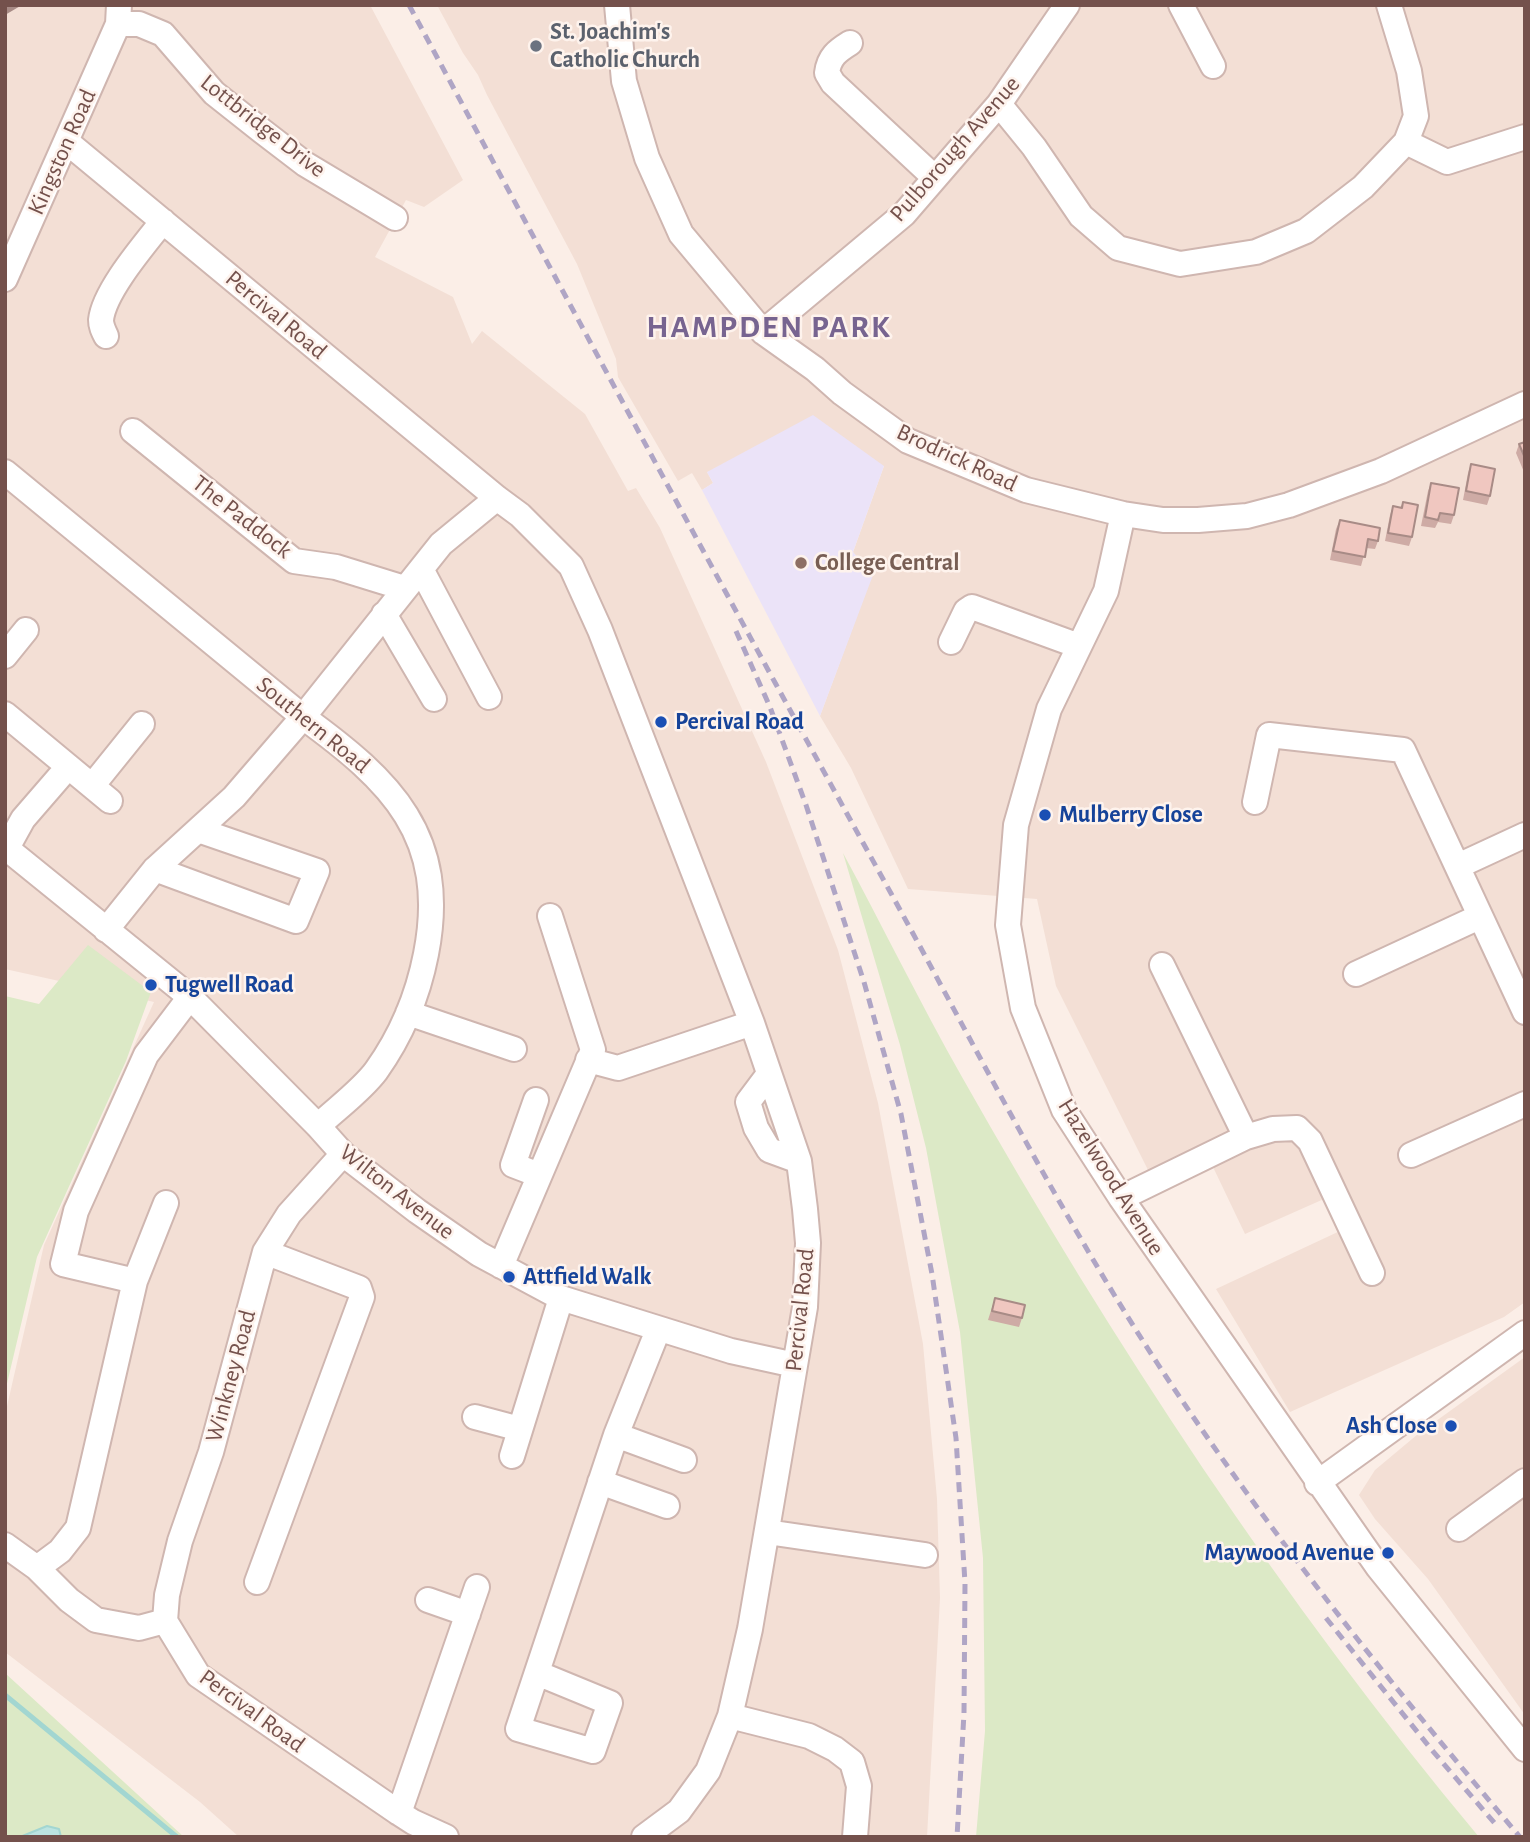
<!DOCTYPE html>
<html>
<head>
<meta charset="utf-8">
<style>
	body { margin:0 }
	#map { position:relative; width:1530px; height:1842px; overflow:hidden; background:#fbeee7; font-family:"Alegreya Sans",sans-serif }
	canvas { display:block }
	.frame { position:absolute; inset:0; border:7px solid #74514c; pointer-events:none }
</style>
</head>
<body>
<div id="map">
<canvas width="1530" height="1842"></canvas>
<div class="frame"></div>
</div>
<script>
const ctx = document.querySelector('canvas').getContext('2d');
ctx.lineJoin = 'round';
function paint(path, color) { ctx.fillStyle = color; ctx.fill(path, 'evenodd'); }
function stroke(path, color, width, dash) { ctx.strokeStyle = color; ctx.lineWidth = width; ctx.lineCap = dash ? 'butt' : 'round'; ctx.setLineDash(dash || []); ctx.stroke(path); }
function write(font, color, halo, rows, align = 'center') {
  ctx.font = font + ' "Alegreya Sans",sans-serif'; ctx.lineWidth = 5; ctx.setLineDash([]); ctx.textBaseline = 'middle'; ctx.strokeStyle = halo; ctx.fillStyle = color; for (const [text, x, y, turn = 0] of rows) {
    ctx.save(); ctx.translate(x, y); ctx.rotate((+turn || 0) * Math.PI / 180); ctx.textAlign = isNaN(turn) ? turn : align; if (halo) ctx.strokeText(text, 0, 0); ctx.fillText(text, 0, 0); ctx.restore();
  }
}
const residential = new Path2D(`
	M 5,5 L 370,5 L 463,180 L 424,207 L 406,200 L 375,257 L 453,297 L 472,344 L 482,331 L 585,414 L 628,491 L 636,488 L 660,528 L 766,762 L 838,950 L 878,1103 L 923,1344 L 937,1499 L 940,1598 L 927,1837 L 239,1837 L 200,1802 L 5,1652 L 5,1415 L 44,1245 L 154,1002 L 5,969 Z
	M 437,5 L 1525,5 L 1525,1302 L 1504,1317 L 1290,1412 L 1216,1289 L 1357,1223 L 1342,1191 L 1245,1234 L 1203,1146 L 1149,1172 L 1056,986 L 1037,899 L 908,889 L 851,768 L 820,716 L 872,575 L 853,552 L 884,466 L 707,472 L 713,483 L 702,490 L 692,473 L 678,481 L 618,377 L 616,359 L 577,264 L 487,95 L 478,75 L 463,53 Z
	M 1525,1357 L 1525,1715 L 1428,1579 L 1375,1519 L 1359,1495 L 1375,1470 L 1418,1434 Z`);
const education = new Path2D(`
	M 813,415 L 884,466 L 853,552 L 873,575 L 820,716 L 702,490 L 713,483 L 707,472 Z`);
const green = new Path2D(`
	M 843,853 C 883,927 920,1003 962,1077 C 1113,1344 1282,1601 1479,1837 L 976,1837 L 985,1731 L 983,1558 L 960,1332 L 926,1148 L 900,1045 Z
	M 88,945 L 151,992 L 126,1061 L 37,1257 L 5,1392 L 5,996 L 39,1004 Z
	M 5,1673 L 184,1837 L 5,1837 Z`);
const water = new Path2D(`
	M 47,1826 L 59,1829 L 61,1837 L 20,1837 Z`);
const stream = new Path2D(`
	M 5,1695 L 177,1837`);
const minor = new Path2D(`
	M 617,5 L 624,81 L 647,158 L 681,234 L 763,332 L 815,369 L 842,393 L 908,441 L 1026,490 L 1123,514 L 1163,520 L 1198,520 L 1247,516 L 1289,505 L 1381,471 L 1525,404
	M 1181,5 L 1213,66
	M 118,24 L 139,24 L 163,34 L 214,93 L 262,131 L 305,164 L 395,218
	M 850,43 C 837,51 829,57 827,73 L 833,83 L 935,178
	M 999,104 L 1034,147 L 1081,216 L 1118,248 L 1180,264 L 1256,252 L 1306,231 L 1363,187 L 1406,142 L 1416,116 L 1409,71 L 1389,5
	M 67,142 L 497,498 L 520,515 L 571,566 L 600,630 L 752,1023 L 799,1161 L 805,1209 L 808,1243 L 805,1307 L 750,1629 L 730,1716 L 708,1771 L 679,1811 L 644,1837
	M 1406,142 L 1447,162 L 1525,137
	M 5,279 L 118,24 L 119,5
	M 763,332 L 904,214 L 999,104 L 1067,5
	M 106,336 C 103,330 101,326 101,320 C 104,291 145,244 163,221
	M 133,431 L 294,561 L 336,567 L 404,588
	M 5,472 L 303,717 C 391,781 449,836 426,954 C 418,995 401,1036 376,1071 C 361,1091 337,1108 318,1126
	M 1123,514 L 1106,591 L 1049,709 L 1016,825 L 1008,925 L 1023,1008 L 1064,1110 L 1121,1198 L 1378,1567 L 1525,1749
	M 421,569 L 489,697
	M 384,614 L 434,699
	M 951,642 L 966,611 L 972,607 L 1079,646
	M 5,656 L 26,630
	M 5,714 L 110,801
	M 92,786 L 142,724
	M 1255,802 L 1269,735 L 1403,750 L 1525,1012
	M 5,847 L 190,997 L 318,1126 L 343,1154 L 417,1211 L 479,1254 L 561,1298 L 731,1351 L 795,1365
	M 7,848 L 23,819 L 68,767
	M 1458,866 L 1525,835
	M 155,869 L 296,921 L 317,871 L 198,830
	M 106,930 L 155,869 L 234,797 L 303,717 L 441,544 L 497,498
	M 1162,965 L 1246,1137 L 1273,1129 L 1297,1128 L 1310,1141 L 1372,1273
	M 1356,974 L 1479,917
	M 408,1013 L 514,1049
	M 588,1060 L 618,1068 L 752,1023
	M 769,1074 L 748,1102 L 756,1128 L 769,1150 L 799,1161
	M 536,1100 L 513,1165 L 539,1175
	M 1411,1155 L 1525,1104
	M 1121,1198 L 1246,1137
	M 501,1266 L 593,1050 L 550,916
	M 135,1281 L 166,1203
	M 475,1417 L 520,1429
	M 616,1435 L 684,1460
	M 512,1456 L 561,1298
	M 600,1482 L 667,1506
	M 1317,1483 L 1525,1333
	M 1459,1529 L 1525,1481
	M 767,1532 L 925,1555
	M 5,1545 L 37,1568 L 69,1600 L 96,1620 L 139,1628 L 165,1621 L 198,1675 L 399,1813 L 413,1822 L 446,1837
	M 37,1568 L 60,1551 L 78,1528 L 135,1281 L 63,1264 L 76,1211 L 146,1055 L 190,997
	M 257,1582 L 362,1297 L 359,1288 L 265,1252
	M 428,1600 L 468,1614
	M 165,1621 L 167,1595 L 180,1541 L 211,1452 L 265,1252 L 289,1214 L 343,1154
	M 537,1673 L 610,1703 L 593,1751 L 518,1729 L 616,1435 L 658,1330
	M 730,1716 L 809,1736 L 835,1749 L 852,1762 L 859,1786 L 855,1837
	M 399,1813 L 477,1587`);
const rail = new Path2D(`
	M 409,5 C 569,303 729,601 893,897 C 981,1057 1064,1222 1165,1375 C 1272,1537 1394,1688 1520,1837
	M 736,631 L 770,707 L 806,805 L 864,982 L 901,1114 L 932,1274 L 956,1438 L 965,1583 L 964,1713 L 957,1837
	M 1326,1618 L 1431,1749 L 1497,1826`);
const wall = new Path2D(`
	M 1525,442 L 1525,472 L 1524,472 L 1516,453 L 1519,444 Z
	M 1471,464 L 1490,496 L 1487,505 L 1463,500 L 1468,473 Z
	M 1431,483 L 1454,515 L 1451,524 L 1438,522 L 1435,528 L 1421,526 L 1428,491 Z
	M 1403,502 L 1412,537 L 1409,546 L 1385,541 L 1390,515 L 1393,506 L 1400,508 Z
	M 1340,520 L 1378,541 L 1375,549 L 1366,548 L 1361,566 L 1330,560 L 1336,529 Z
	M 995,1298 L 1022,1318 L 1019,1327 L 988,1320 Z`);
const shadedWall = new Path2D(`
	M 5,5 L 22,5 L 5,15 Z`);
const building = new Path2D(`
	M 1525,442 L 1525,458 L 1519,444 Z
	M 1471,464 L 1495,469 L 1490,496 L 1466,491 Z
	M 1431,483 L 1459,488 L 1454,515 L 1440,513 L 1438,520 L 1425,517 Z
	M 1403,502 L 1418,505 L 1412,537 L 1388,533 L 1393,506 L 1402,508 Z
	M 1340,520 L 1380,528 L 1378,541 L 1368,539 L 1365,557 L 1333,551 Z
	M 995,1298 L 1025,1305 L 1022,1318 L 992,1311 Z`);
const markers = [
	[536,46,7,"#6b7280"],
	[801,563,7,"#8d6e63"],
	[661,722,7,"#1a4fb4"],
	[1045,815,7,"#1a4fb4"],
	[151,985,7,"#1a4fb4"],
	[509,1277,7,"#1a4fb4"],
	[1451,1426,7,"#1a4fb4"],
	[1388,1553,7,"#1a4fb4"]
];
const worshipNames = [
	["St. Joachim's",550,32],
	["Catholic Church",550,60]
];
const streetNames = [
	["Lottbridge Drive",263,126,38],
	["Pulborough Avenue",955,149,-49],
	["Kingston Road",62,152,-66],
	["Percival Road",276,315,40],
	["Brodrick Road",957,458,25],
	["The Paddock",242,517,38],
	["Southern Road",313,725,39],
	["Hazelwood Avenue",1111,1177,58],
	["Wilton Avenue",397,1192,38],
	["Percival Road",800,1310,-84],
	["Winkney Road",231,1376,-75],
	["Percival Road",252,1711,36]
];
const educationNames = [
	["College Central",815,563]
];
const transitNames = [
	["Percival Road",675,722],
	["Mulberry Close",1059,815],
	["Tugwell Road",165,985],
	["Attfield Walk",523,1277],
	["Ash Close",1437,1426,"right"],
	["Maywood Avenue",1374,1553,"right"]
];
const districtNames = [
	["HAMPDEN PARK",769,327]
];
paint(residential, '#f3dfd5');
paint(education, '#ebe3f8');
paint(green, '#dce9c6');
paint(water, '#bce4e1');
stroke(water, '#a2d6d1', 2);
stroke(stream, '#a2d6d1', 5);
stroke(minor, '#cfb6b0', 28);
stroke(minor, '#fff', 24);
stroke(rail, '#afa5c5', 5, [10, 7]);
paint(wall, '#ceaba5');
paint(shadedWall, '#a88b86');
paint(building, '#f0c7c0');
stroke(building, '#a88b86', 2);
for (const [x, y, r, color] of markers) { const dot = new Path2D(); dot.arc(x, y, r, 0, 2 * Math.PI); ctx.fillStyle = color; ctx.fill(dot); stroke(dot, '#fef3ed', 2.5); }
write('bold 24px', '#5b616d', '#fef3ed', worshipNames, 'left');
write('24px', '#74514c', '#fef3ed', streetNames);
write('bold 24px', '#785e54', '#fef3ed', educationNames, 'left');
write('bold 24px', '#164399', '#fef3ed', transitNames, 'left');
ctx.letterSpacing = '2px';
write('bold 32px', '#776490', '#fef3ed', districtNames);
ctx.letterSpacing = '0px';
</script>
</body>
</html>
